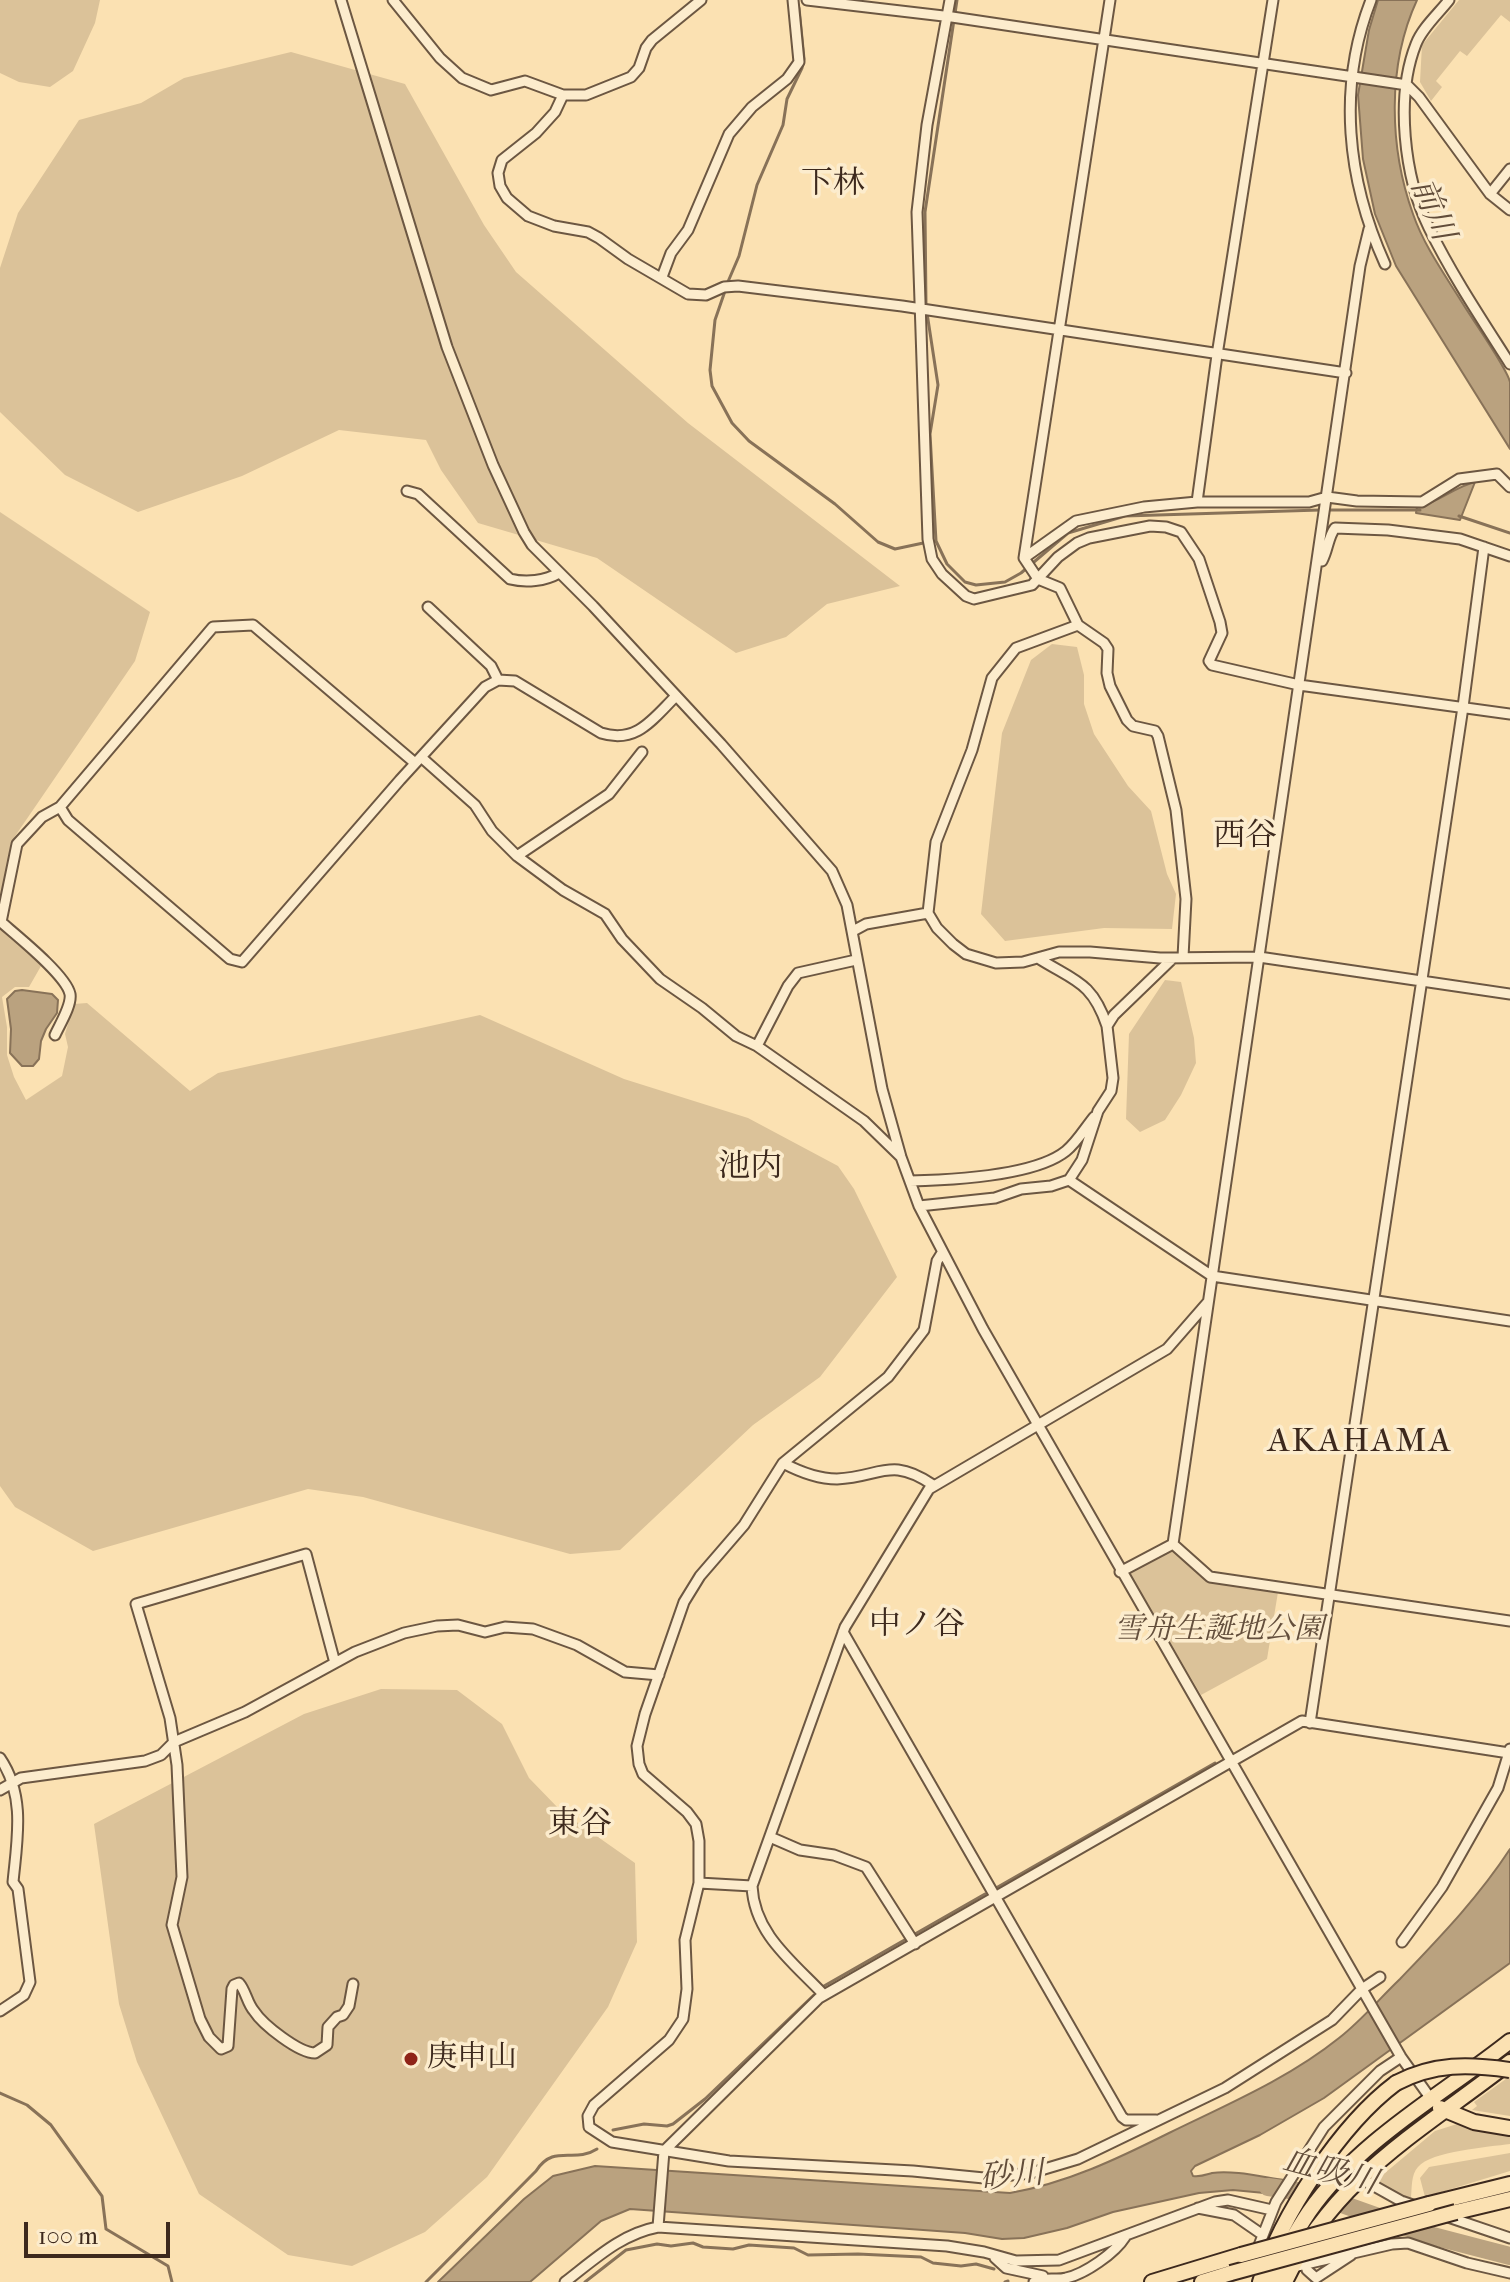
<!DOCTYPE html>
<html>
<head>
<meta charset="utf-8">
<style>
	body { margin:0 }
	#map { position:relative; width:1510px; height:2282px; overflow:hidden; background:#fbe1b2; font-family:"IM FELL French Canon",serif }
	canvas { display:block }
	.scale { position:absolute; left:24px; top:2222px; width:146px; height:36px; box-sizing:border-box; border:4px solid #3d291d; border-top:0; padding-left:10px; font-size:24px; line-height:28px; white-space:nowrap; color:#3d291d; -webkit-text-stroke:6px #fceccd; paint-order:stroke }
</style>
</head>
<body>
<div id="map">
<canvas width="1510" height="2282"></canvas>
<div class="scale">100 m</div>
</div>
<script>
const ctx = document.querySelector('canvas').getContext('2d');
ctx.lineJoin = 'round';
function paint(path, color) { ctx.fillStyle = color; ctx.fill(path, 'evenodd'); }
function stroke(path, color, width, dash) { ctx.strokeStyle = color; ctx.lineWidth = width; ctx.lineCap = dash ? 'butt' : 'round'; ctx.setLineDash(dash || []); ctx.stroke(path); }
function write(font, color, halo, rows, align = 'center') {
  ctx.font = font + ' "IM FELL French Canon","Noto Serif JP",serif'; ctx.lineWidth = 7; ctx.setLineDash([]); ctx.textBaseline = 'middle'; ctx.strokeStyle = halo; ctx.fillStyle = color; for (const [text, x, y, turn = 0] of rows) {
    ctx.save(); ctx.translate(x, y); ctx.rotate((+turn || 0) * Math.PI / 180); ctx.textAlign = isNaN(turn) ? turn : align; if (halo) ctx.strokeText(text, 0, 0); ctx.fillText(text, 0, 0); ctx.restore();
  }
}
const green = new Path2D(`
	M 0,0 L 100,0 L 95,23 L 73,71 L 50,87 L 19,82 L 0,73 Z
	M 1459,0 L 1510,0 L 1510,22 L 1501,15 L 1467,56 L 1460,51 L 1436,81 L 1442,87 L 1431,101 L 1420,82 L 1422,45 Z
	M 291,52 L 405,84 L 484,225 L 516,272 L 688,423 L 900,586 L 827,604 L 786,637 L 736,653 L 597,558 L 478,523 L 441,470 L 426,440 L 339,430 L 242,476 L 138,512 L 65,475 L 0,412 L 0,268 L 18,213 L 79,120 L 141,103 L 184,78 Z
	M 0,512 L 150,612 L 135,661 L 11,842 L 0,907 Z
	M 1052,644 L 1077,647 L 1084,675 L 1084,704 L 1094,734 L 1128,786 L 1151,811 L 1167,874 L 1176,894 L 1172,929 L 1104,928 L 1005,941 L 981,914 L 1002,733 L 1031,660 Z
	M 0,926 L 41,966 L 29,987 L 15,987 L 2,997 L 7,1027 L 7,1055 L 14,1077 L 26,1100 L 62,1076 L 68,1047 L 65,1034 L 74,1004 L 87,1003 L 190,1091 L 218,1073 L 480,1015 L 624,1079 L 748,1118 L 838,1166 L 854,1189 L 897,1277 L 820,1377 L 753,1425 L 620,1550 L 570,1554 L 363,1497 L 308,1489 L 93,1551 L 15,1507 L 0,1486 Z
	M 1165,980 L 1181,982 L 1194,1038 L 1196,1063 L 1181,1095 L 1165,1120 L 1140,1132 L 1126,1119 L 1129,1034 Z
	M 1172,1550 L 1208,1582 L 1278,1592 L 1267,1659 L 1201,1695 L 1129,1572 Z
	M 381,1689 L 457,1690 L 502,1724 L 529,1778 L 561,1811 L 635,1863 L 637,1942 L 608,2007 L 487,2177 L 425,2232 L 352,2266 L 288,2255 L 199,2194 L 137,2062 L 119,2004 L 94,1824 L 304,1714 Z
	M 1510,2076 L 1510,2116 L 1472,2110 L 1477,2106 L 1474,2102 Z
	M 1457,2124 L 1477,2131 L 1510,2135 L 1510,2144 C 1489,2147 1431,2151 1418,2167 C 1411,2174 1412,2188 1411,2197 L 1408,2200 L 1373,2183 L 1435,2131 Z
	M 1510,2153 L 1510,2171 L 1425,2197 L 1420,2178 L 1429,2167 Z`);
const water = new Path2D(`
	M 1378,0 L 1417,0 C 1387,65 1389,147 1413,214 C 1424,246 1445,275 1463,304 C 1472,319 1507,368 1510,382 C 1510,402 1510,428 1510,449 L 1396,266 L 1375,214 L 1363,159 L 1358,95 L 1369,30 Z
	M 1475,482 L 1460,520 L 1416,513 L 1417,507 C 1438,503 1454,487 1475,482 Z
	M 22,990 L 52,994 L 58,1000 L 57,1013 L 46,1029 L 41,1041 L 39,1059 L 33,1066 L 22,1066 L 10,1053 L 11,1029 L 7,999 L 15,991 Z
	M 1510,1849 L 1510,1963 L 1324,2098 L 1260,2135 L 1195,2166 L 1191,2171 L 1193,2176 C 1201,2177 1205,2175 1212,2173 C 1234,2170 1262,2177 1284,2180 L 1275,2194 L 1233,2190 L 1199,2193 L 1113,2212 L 1067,2228 L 1024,2238 L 1002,2239 L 965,2233 L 630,2209 L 601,2221 L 530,2282 L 438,2282 L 524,2199 L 553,2176 L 595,2166 L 1010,2193 C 1067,2183 1117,2159 1169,2133 C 1226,2105 1288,2079 1339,2038 C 1361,2021 1380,1998 1400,1979 C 1440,1937 1478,1898 1510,1849 Z`);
const stream = new Path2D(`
	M 727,284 L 739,256 L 757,185 L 783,125 L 787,99 L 802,68 L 804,59 L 799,8
	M 725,291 L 715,320 L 710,370 L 712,386 L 732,423 L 749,441 L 835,504 L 878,542 L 895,549 L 928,542
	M 926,306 L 925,212 L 957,0
	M 927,313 L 938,385 L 930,434 L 936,541 L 947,564 L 965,582 L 976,585 L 1005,582 L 1021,573 L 1068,533 L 1125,516 L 1320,510
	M 1328,510 L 1420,510
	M 1459,516 L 1510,533
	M 996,1888 L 1215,1763
	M 824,1986 L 985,1894
	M 0,2093 L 27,2105 L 51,2125 L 102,2196 L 106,2229 L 168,2266 L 172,2282
	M 613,2130 L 644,2124 L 667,2126 L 673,2124 L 705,2099 L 814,1995
	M 426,2282 L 536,2171 C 554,2143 574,2164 597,2149
	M 585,2282 L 626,2250 L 657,2244 L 671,2246 L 693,2243 L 703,2247 L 733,2249 L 749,2245 L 794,2248 L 808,2255 L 858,2254 L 921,2257 L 933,2263 L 961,2266 L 976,2264 L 994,2269
	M 1005,2282 L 1008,2281`);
const river = new Path2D(`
	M 1268,2187 L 1311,2193 L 1429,2235 L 1510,2256`);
const minor = new Path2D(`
	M 341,0 L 447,347 L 493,465 L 524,532 L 532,545 L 593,606 L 721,744 L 832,871 L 847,905 L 882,1089 L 901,1157 L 919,1206 L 983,1329 L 1401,2057 L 1431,2099
	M 393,0 L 440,58 L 462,78 L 491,90 L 525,81 L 563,95 L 586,95 L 631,77 L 639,68 L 646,48 L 652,40 L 701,0
	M 807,0 L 952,17 L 1407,85 L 1419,97 L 1490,194 L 1510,210
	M 950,0 L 927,125 L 917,212 L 928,539 L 932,559 L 942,574 L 966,596 L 974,599 L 1032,585 L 1058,557 L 1077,543 L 1089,538 L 1150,526 L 1166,527 L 1181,532 L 1199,559 L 1220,622 L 1222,633 L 1209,661 L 1212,665 L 1299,685 L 1510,714
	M 1110,0 L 1024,558 L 1038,579 L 1060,588 L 1078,625 L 1104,643 L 1108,649 L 1107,673 L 1110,686 L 1127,720 L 1133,726 L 1155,731 L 1158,736 L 1176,810 L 1186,899 L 1183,957
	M 1371,0 C 1337,87 1347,180 1385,264
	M 1449,0 C 1439,13 1422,28 1416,44 C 1395,97 1404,177 1429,228 C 1452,275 1482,320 1510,364
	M 563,95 L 555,112 L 536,133 L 502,160 L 498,173 L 500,186 L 507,198 L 528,216 L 554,226 L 588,232 L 599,238 L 628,259 L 688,294 L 706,295 L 724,287 L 738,286 L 902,306 L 1346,373
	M 1490,194 L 1510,169
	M 662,277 L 671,253 L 688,230 L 729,134 L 752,107 L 787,79 L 799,62 L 793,0
	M 407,491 L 418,494 L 510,579 C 526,583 545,581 559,573
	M 1197,502 L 1217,355 L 1273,0
	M 1024,558 L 1076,521 L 1144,507 L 1197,502 L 1309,502 L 1327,497 L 1357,501 L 1422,502 L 1459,479 L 1497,474 L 1510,487
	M 1318,561 L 1322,561 C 1328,550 1328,537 1335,528 L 1388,530 L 1460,539 L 1510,556
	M 428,607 L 491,666 L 498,680
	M 1078,625 L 1016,648 L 992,678 L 972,750 L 936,842 L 928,913 L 937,928 L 953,944 L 966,954 L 996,963 L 1023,962 L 1059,952 L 1090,952 L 1160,958 L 1259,957 L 1510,994
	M 421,757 L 475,805 L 492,831 L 517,856 L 563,890 L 605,914 L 622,939 L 660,979 L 702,1008 L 736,1036 L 757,1046 L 864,1121 L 901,1157
	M 415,763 L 253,625 L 213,627 L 60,807 L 68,820 L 230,959 L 242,962 L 400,780 L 485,687 L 498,680 L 515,681 L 601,733 C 636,744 652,720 675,697
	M 517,856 L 609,794 L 642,752
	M 853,931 L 866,924 L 928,913
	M 1038,958 C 1074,981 1092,981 1107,1026
	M 55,1035 C 60,1024 72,1005 70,994 C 66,975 17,936 1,922 L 17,844 L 42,817 L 60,807
	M 757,1046 L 788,986 L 798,973 L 856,960
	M 1069,1180 L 1212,1276 L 1510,1321
	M 910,1181 C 950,1180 1035,1176 1066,1151 C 1077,1142 1085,1128 1094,1117
	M 919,1206 L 995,1198 L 1021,1189 L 1051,1186 L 1069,1180 L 1082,1160 L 1098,1111 L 1111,1091 L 1113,1078 L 1107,1026 L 1114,1015 L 1173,958
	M 942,1253 L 937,1261 L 924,1330 L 888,1377 L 783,1463 L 744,1525 L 700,1576 L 684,1602 L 645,1714 L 637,1746 L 639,1764 L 643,1774 L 687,1812 L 696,1824 L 699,1841 L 699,1883 L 685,1940 L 687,1989 L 683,2019 L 669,2040 L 594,2105 L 588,2116 L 589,2127 L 612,2142 L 729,2161 L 913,2171 L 984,2178 L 1031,2173 L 1078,2159 L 1225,2088 L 1332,2020 L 1362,1989 L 1380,1977
	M 783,1463 C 800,1472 818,1479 837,1479 C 881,1477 890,1456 933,1485
	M 1173,1544 L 1360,266 L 1369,229
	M 1173,1544 L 1210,1577 L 1510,1621
	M 1120,1572 L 1173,1544
	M 843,1632 L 1122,2117 L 1126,2120 L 1156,2120
	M 335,1663 L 306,1554 L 136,1604 L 170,1718 L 177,1765 L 182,1877 L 172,1925 L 200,2019 L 209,2037 L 221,2049 L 228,2046 L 232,1989 L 234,1985 L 239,1983 C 246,1991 247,2003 254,2011 C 263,2025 299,2053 315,2053 L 327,2045 L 328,2027 L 337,2017 L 343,2015 L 349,2006 L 353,1984
	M 1310,1723 L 1463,707 L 1484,547
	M 0,1758 C 26,1796 17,1840 13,1882 L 18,1889 L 30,1982 L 24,1995 L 0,2011
	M 0,1790 L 21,1778 L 145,1761 L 161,1755 L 174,1742 L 245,1712 L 355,1652 L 404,1633 L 437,1626 L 458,1625 L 485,1632 L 505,1627 L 533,1629 L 577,1645 L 625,1672 L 659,1675
	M 770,1837 L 800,1850 L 834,1855 L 866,1867 L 915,1944
	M 699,1883 L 752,1886
	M 1402,1942 L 1442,1887 L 1498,1788 L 1510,1749
	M 824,1995 C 793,1962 754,1934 752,1886 L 845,1627 L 929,1489 L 1167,1349 L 1208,1302
	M 1358,2177 L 1401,2201 L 1510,2238
	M 1198,2208 L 1234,2215 L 1260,2233
	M 658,2227 L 664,2151 L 819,1998 L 1302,1721 L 1509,1753
	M 1256,2253 L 1276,2202 L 1324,2127 L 1380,2071 L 1401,2057
	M 995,2258 L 1006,2268 L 1043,2276
	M 1293,2267 L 1392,2244 L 1408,2243 L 1467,2263 L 1510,2273
	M 1307,2270 L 1316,2278 L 1351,2255
	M 565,2282 C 595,2259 621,2234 658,2227 L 947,2246 L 984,2252 L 1016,2261 L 1059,2260 L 1215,2202 L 1228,2200 L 1272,2210
	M 1034,2282 C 1050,2276 1054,2281 1066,2278 C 1085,2274 1115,2253 1125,2237`);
const highway = new Path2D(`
	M 1440,2108 L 1474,2122 L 1510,2128
	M 1429,2204 L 1510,2184
	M 1456,2212 L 1510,2199
	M 1152,2282 L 1241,2255
	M 1202,2282 L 1231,2273
	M 1260,2282 C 1281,2216 1340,2125 1396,2083
	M 1271,2282 C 1282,2258 1294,2234 1309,2212 C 1360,2139 1442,2095 1510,2041
	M 1285,2282 C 1334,2177 1423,2130 1510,2062`);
const highwayBridge = new Path2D(`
	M 1396,2083 C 1434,2063 1469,2064 1510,2070
	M 1241,2255 L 1429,2204
	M 1231,2273 L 1456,2212`);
const markers = [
	[411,2059,8,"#8f2418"]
];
const parkNames = [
	["雪舟生誕地公園",1219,1631]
];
const poiNames = [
	["庚申山",427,2059]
];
const neighbourhoodNames = [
	["下林",833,185],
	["西谷",1245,837],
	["池内",750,1168],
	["中ノ谷",917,1626],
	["東谷",580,1825]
];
const waterNames = [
	["前川",1431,210,67],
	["血吸川",1330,2173,15],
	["砂川",1012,2177,-5]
];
const quarterNames = [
	["AKAHAMA",1360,1443]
];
paint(green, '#dbc299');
paint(water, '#baa27f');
stroke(water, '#887258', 2);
stroke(stream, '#887258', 3);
stroke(river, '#baa27f', 18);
stroke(minor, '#6c5742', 13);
stroke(highway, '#3d291d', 18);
stroke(minor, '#fceccd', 9);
stroke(highway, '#fbe1b2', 14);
stroke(highwayBridge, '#3d291d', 18, []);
stroke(highwayBridge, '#fbe1b2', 14);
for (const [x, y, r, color] of markers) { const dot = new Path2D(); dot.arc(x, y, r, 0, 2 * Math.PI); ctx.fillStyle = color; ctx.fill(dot); stroke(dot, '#fceccd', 3); }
write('italic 30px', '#644f3c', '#fceccd', parkNames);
write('30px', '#3d291d', '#fceccd', poiNames, 'left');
write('32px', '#3d291d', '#fceccd', neighbourhoodNames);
write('italic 32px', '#624d3a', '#fceccd', waterNames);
ctx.letterSpacing = '2px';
write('34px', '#3d291d', '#fceccd', quarterNames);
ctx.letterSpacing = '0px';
</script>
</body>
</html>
